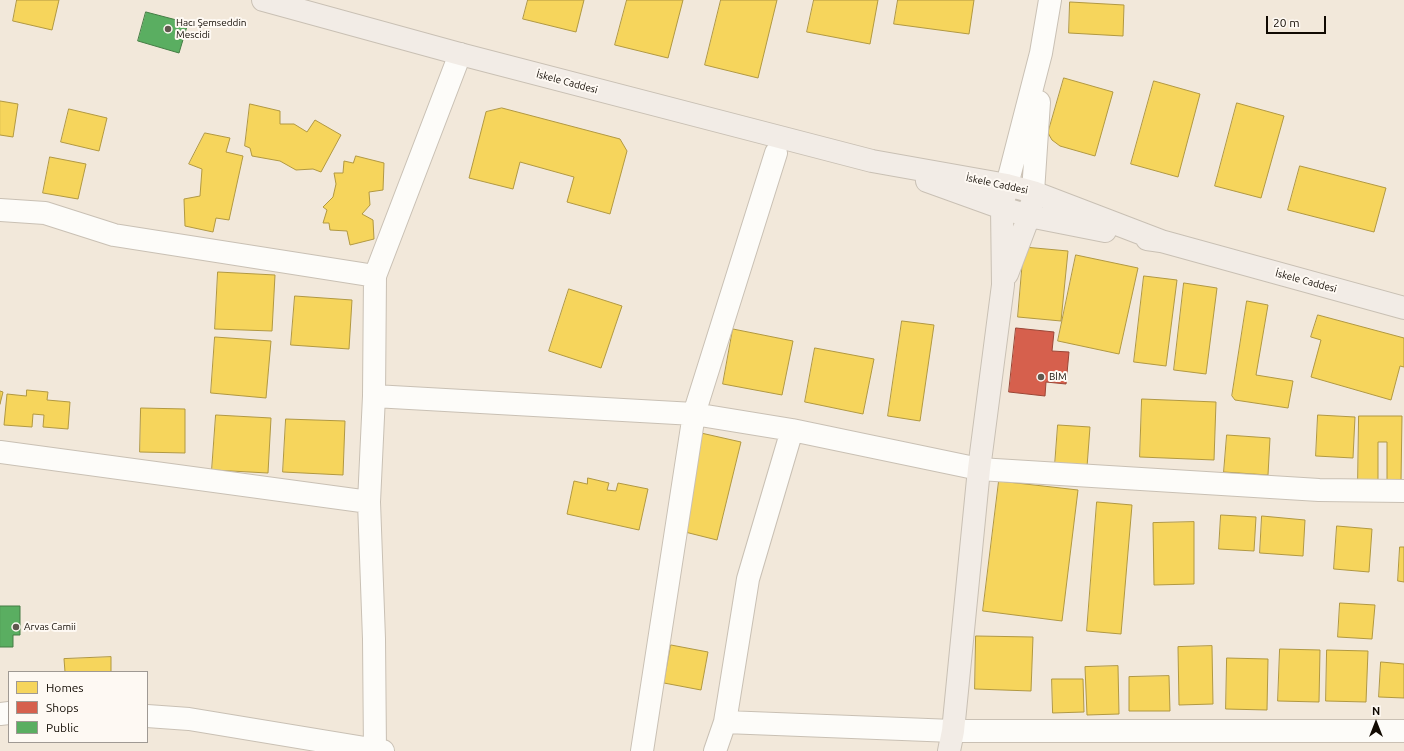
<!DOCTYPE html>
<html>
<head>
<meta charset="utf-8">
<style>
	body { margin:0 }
	#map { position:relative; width:1404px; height:751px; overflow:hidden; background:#f2e8da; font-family:Ubuntu,sans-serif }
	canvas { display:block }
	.legend { position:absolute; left:8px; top:671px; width:140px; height:72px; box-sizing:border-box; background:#fef9f3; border:1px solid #9f9993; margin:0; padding:5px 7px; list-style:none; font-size:12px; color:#110a02 }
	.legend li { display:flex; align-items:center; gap:8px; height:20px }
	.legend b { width:20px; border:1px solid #9f9993 }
	.north { position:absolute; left:1356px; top:703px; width:40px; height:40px; -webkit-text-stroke:3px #fef9f3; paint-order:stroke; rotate:0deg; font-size:11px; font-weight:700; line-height:16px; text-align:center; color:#110a02 }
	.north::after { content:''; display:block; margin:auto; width:14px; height:18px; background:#110a02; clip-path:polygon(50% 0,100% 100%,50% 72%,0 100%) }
	.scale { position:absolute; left:1266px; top:16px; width:60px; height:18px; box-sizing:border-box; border:2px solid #110a02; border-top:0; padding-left:5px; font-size:12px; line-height:14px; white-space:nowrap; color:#110a02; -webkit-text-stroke:3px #fef9f3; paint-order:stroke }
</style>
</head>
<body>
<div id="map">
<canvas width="1404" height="751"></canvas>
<ul class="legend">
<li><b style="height:11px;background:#f6d55c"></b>Homes</li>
<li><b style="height:11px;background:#d6604d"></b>Shops</li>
<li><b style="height:11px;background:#5aae61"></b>Public</li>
</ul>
<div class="north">N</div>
<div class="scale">20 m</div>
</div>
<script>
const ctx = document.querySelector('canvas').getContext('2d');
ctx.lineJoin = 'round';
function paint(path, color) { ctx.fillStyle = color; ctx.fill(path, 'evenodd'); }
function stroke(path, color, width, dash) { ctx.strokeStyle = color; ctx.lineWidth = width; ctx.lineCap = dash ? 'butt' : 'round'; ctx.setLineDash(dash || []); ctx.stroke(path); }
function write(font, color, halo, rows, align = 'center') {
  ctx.font = font + ' Ubuntu,sans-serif'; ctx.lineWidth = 4; ctx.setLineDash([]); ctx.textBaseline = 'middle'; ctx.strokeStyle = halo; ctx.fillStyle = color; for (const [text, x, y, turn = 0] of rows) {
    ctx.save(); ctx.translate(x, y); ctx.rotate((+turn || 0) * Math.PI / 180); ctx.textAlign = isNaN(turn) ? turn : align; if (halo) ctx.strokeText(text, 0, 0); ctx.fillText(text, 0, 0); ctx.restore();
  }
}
const homes = new Path2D(`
	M 17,0 L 59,0 L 52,30 L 13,21 Z
	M 528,0 L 584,0 L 576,32 L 523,19 Z
	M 627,0 L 683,0 L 668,58 L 615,45 Z
	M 721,0 L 777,0 L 758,78 L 705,65 Z
	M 814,0 L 878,0 L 870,44 L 807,32 Z
	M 898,0 L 974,0 L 969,34 L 894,24 Z
	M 1070,2 L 1124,5 L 1123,36 L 1069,33 Z
	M 1064,78 L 1113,92 L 1095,156 L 1060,146 L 1052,140 L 1048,133 Z
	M 1154,81 L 1200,94 L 1178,177 L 1131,164 Z
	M 0,101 L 18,104 L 13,137 L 0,135 Z
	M 1237,103 L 1284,116 L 1261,198 L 1215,186 Z
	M 250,104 L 280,111 L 280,124 L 294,124 L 307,132 L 315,120 L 341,135 L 321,172 L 313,169 L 296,170 L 280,161 L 252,156 L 250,148 L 245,146 Z
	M 502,108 L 620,139 L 627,151 L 610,214 L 567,202 L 574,177 L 520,162 L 513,189 L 469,178 L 486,112 Z
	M 69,109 L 107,118 L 99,151 L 61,142 Z
	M 205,133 L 230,138 L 226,152 L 243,156 L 229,220 L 216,218 L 213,232 L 185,226 L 184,199 L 200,196 L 202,169 L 189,164 Z
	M 356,156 L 384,163 L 383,190 L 369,192 L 370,205 L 362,214 L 373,220 L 374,239 L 350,245 L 347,231 L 330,230 L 329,223 L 323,223 L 327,210 L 323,207 L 333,197 L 336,184 L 334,173 L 343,173 L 344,161 L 353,163 Z
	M 50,157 L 86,164 L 78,199 L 43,193 Z
	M 1300,166 L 1386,188 L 1374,232 L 1288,210 Z
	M 1024,247 L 1068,251 L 1061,321 L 1018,317 Z
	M 1076,255 L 1138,268 L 1119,354 L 1058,341 Z
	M 218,272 L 275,275 L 272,331 L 215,329 Z
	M 1144,276 L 1177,280 L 1166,366 L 1134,362 Z
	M 1184,283 L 1217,288 L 1206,374 L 1174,370 Z
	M 569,289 L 622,306 L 601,368 L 549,351 Z
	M 295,296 L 352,300 L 349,349 L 291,345 Z
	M 1247,301 L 1268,305 L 1256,375 L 1293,381 L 1288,408 L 1235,400 L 1232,396 Z
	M 1318,315 L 1404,338 L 1404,367 L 1400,366 L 1391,400 L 1311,377 L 1321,340 L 1311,337 Z
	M 902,321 L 934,325 L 920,421 L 888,416 Z
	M 733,329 L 793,341 L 782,395 L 723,384 Z
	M 215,337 L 271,341 L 266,398 L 211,393 Z
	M 815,348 L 874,359 L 863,414 L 805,402 Z
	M 27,390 L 48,392 L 47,400 L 70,402 L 68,429 L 43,427 L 44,415 L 33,414 L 32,427 L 4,425 L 7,394 L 26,396 Z
	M 0,391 L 3,392 L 0,404 Z
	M 1142,399 L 1216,402 L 1214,460 L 1140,457 Z
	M 141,408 L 185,409 L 185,453 L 140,452 Z
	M 216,415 L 271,418 L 268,473 L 212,470 Z
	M 1318,415 L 1355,417 L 1353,458 L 1316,456 Z
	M 1359,416 L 1402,416 L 1401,482 L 1387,482 L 1387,442 L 1378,442 L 1378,483 L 1358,483 Z
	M 286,419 L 345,421 L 343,475 L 283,472 Z
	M 1058,425 L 1090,427 L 1087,467 L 1055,465 Z
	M 701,433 L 741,442 L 717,540 L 677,530 Z
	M 1227,435 L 1270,438 L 1268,475 L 1224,472 Z
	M 588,478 L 609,483 L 607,490 L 616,491 L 618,483 L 648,489 L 639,530 L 567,514 L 574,481 L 587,484 Z
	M 999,481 L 1078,490 L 1062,621 L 983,611 Z
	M 1097,502 L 1132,505 L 1121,634 L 1087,631 Z
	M 1221,515 L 1256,517 L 1254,551 L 1219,549 Z
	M 1262,516 L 1305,520 L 1303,556 L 1260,553 Z
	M 1194,522 L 1194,584 L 1154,585 L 1153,523 Z
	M 1337,526 L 1372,529 L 1369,572 L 1334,569 Z
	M 1400,547 L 1404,547 L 1404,582 L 1398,581 Z
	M 1340,603 L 1375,605 L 1372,639 L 1338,637 Z
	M 976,636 L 1033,637 L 1031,691 L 975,689 Z
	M 671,645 L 708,652 L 701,690 L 664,683 Z
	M 1212,646 L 1213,704 L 1179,705 L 1178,647 Z
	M 1280,649 L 1320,650 L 1319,702 L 1278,701 Z
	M 1327,650 L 1368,651 L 1366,702 L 1326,701 Z
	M 111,657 L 111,672 L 65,672 L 64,659 Z
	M 1227,658 L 1268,659 L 1267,710 L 1226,709 Z
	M 1381,662 L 1404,664 L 1404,698 L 1379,697 Z
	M 1118,666 L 1119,714 L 1087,715 L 1085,667 Z
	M 1169,676 L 1170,711 L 1129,711 L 1129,677 Z
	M 1052,679 L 1083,679 L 1084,712 L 1053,713 Z`);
const shops = new Path2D(`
	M 1016,328 L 1054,332 L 1052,351 L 1069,352 L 1066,384 L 1046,382 L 1045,396 L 1009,392 Z`);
const public = new Path2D(`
	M 146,12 L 188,23 L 179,53 L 138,41 Z
	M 0,606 L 20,606 L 20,635 L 13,635 L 13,647 L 0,647 Z`);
const street = new Path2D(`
	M 1007,185 L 1041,53 L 1050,0
	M 1033,192 L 1039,102
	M 0,210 L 45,213 L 114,235 L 375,276
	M 374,396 L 694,414 L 792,430 L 979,469 L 1319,490 L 1404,491
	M 0,452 L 369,502
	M 0,714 L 9,713
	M 147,716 L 189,719 L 383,751
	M 725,722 L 953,731 L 1404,731
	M 375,751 L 374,639 L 369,502 L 374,396 L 375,276 L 460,54
	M 642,751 L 694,414 L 776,153
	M 715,751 L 725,722 L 748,579 L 792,430`);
const secondary = new Path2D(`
	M 263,0 L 460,54 L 872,161 L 1007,185 L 1033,192 L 1161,241
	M 927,181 L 1002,208 L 1029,216 L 1105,231
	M 1147,239 L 1161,241 L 1404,308
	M 1007,274 L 1029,216 L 1032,201
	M 949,751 L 953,731 L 979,469 L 1003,285 L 1002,208 L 1007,185`);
const markers = [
	[168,29,4,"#60584e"],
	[1041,377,4,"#60584e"],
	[16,627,4,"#60584e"]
];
const poiNames = [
	["Hacı Şemseddin",176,23],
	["Mescidi",176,35],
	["BİM",1049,377],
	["Arvas Camii",24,627]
];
const streetNames = [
	["İskele Caddesi",567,82,15],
	["İskele Caddesi",997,184,12],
	["İskele Caddesi",1306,281,15]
];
paint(homes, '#f6d55c');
stroke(homes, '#b19841', 1);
paint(shops, '#d6604d');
stroke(shops, '#9b4636', 1);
paint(public, '#5aae61');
stroke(public, '#447d44', 1);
stroke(street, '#c9c0b4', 24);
stroke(secondary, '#c9c0b4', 24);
stroke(street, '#fdfcf9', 22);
stroke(secondary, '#f2ece6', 22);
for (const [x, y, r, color] of markers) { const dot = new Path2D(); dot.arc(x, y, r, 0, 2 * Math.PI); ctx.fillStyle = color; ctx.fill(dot); stroke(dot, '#fef9f3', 1.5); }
write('10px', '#110a02', '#fef9f3', poiNames, 'left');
write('10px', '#110a02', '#fef9f3', streetNames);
</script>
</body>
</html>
